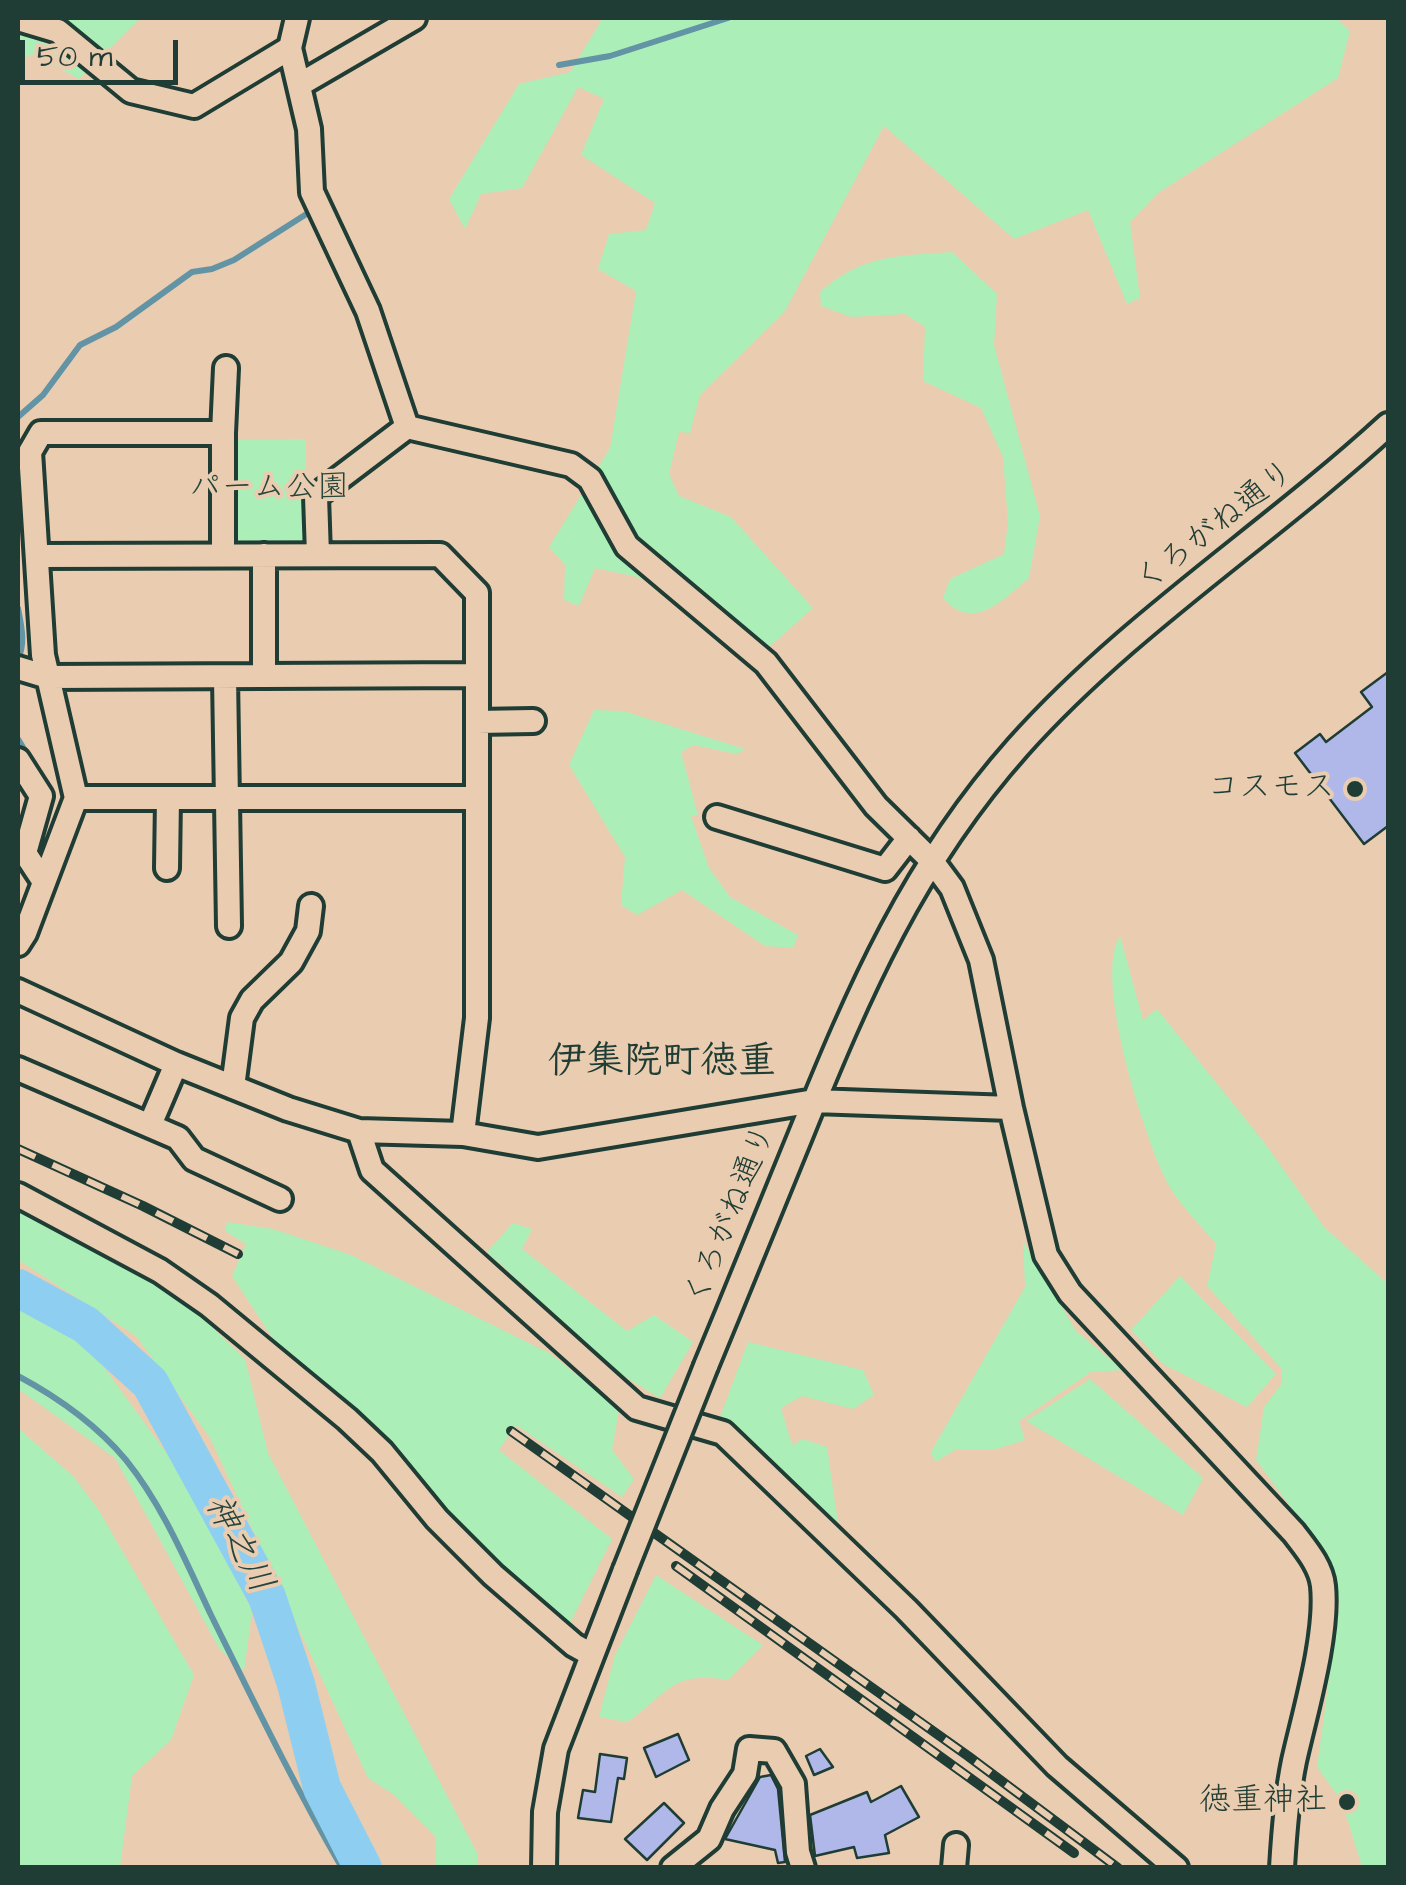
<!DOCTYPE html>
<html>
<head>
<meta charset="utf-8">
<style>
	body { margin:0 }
	#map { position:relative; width:1406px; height:1885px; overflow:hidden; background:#eacdb1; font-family:"Architects Daughter",sans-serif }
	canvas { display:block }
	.frame { position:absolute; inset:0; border:20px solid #1f3d34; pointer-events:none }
	.scale { position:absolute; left:20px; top:40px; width:158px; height:45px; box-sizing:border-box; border:5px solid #1f3d34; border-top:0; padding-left:12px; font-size:30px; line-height:35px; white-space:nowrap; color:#1f3d34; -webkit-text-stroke:8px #eacdb1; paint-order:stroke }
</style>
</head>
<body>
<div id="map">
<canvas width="1406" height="1885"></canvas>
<div class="frame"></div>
<div class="scale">50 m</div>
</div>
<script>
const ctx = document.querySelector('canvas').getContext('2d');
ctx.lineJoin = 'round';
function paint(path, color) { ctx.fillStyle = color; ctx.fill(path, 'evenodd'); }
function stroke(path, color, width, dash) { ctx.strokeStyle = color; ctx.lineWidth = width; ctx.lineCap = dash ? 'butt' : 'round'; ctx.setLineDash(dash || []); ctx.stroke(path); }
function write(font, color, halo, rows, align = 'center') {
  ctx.font = font + ' "Architects Daughter","Klee One",sans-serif'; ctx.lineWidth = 8; ctx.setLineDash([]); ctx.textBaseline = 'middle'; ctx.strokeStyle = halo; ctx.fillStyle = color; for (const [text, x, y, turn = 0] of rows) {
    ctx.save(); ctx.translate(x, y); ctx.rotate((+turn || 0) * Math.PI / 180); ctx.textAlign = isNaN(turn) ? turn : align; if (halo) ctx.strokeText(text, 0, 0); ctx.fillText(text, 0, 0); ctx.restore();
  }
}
const green = new Path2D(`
	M 18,18 L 141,18 L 79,79 L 35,54 L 18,59 Z
	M 603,18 L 1336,18 L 1350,31 L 1338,78 L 1158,193 L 1130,222 L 1140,298 L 1127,304 L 1088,210 L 1014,239 L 884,126 L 785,311 L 700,395 L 690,433 L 679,432 L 669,474 L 679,496 L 731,517 L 813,608 L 768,648 L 707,600 L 633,576 L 595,568 L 579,606 L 564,600 L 565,565 L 549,547 L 610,448 L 636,291 L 598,269 L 609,234 L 646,230 L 655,203 L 581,155 L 604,99 L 578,87 L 522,188 L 481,194 L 465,229 L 449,199 L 519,84 L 570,72 Z
	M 952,252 L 997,294 L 994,345 L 1040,516 L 1029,578 C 1003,600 973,633 943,598 L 950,579 L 1004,554 L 1008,522 L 1003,457 L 981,408 L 923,381 L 925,327 L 905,314 L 851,317 L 821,306 L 820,292 C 863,254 898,256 952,252 Z
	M 306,439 L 306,539 L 299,544 L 242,545 L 233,538 L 232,440 Z
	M 594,710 L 623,711 L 745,749 L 737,754 L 693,745 L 681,752 L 698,815 L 691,816 L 709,868 L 730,897 L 798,935 L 793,948 L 765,946 L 682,890 L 637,915 L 621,905 L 625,857 L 569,765 Z
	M 1120,936 L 1143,1020 L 1157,1009 L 1267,1146 L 1324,1227 L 1388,1284 L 1388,1867 L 1362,1867 L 1342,1802 L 1317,1767 L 1339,1604 L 1331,1562 L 1256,1460 L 1264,1407 L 1282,1383 L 1281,1368 L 1207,1286 L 1216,1244 C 1199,1223 1175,1201 1164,1176 C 1143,1131 1093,977 1120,936 Z
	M 18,1209 L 112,1255 L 179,1295 L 245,1359 L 268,1453 L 477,1853 L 478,1867 L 436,1867 L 435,1836 L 394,1795 L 368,1778 L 210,1438 L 136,1336 L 18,1260 Z
	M 227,1222 L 273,1229 L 351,1255 L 551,1354 L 619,1409 L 612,1450 L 634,1479 L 622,1497 L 516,1425 L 499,1450 L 612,1539 L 566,1631 L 493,1565 L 366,1431 L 277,1345 L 232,1276 L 246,1244 L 225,1231 Z
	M 513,1223 L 532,1229 L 522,1249 L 627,1331 L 654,1315 L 693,1342 L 660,1398 L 619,1373 L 487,1252 Z
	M 1023,1241 L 1076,1331 L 1123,1370 L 1091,1372 L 1019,1421 L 1025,1440 L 993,1450 L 955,1450 L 935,1462 L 931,1452 L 1025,1287 Z
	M 1180,1276 L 1276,1374 L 1247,1407 L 1163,1364 L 1131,1330 Z
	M 18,1309 L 82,1337 L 194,1491 L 252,1611 L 244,1671 L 220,1650 L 115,1458 L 18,1389 Z
	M 748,1342 L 863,1370 L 874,1395 L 853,1409 L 802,1396 L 781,1408 L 792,1445 L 803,1439 L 827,1447 L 839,1531 L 720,1417 Z
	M 1090,1379 L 1203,1478 L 1183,1515 L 1026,1421 Z
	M 18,1428 L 74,1477 L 98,1509 L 194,1675 L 171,1740 L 132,1776 L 120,1867 L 18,1867 Z
	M 656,1575 L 763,1645 L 728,1680 C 671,1670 668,1694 627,1722 L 599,1717 L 615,1655 Z`);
const stream = new Path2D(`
	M 559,65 L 610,56 L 728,18
	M 18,417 L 43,395 L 80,345 L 116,327 L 192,272 L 212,269 L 234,260 L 308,213
	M 18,608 C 21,625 26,643 18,659
	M 18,739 L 30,759
	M 18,1376 C 59,1398 96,1424 126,1460 C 163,1506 186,1562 211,1615 C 253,1700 294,1785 342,1868`);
const river = new Path2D(`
	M 18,1288 L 86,1325 L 150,1383 L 267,1597 L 296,1684 L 322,1788 L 363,1868`);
const building = new Path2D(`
	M 1388,672 L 1388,826 L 1364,844 L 1295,753 L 1320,734 L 1326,742 L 1372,707 L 1361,692 Z
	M 678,1734 L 689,1760 L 656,1777 L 644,1748 Z
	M 820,1749 L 833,1767 L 814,1775 L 806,1756 Z
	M 600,1754 L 627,1758 L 624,1779 L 618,1778 L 611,1822 L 578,1818 L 583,1790 L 595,1792 Z
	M 771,1775 L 778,1789 L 785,1862 L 778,1863 L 775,1850 L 725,1839 L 760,1777 Z
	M 901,1786 L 919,1817 L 885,1835 L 889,1853 L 857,1858 L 854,1847 L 815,1856 L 810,1815 L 867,1792 L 871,1802 Z
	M 664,1803 L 684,1823 L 647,1860 L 625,1839 Z`);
const minor = new Path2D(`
	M 297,18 L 290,48 L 309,129 L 312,192 L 368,311 L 407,427 L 571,465 L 590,479 L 627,546 L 766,663 L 876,806 L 932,861 L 952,888 L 981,960 L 1011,1108 L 1046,1255 L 1070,1293 L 1294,1533 C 1306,1549 1321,1566 1323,1586 C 1328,1635 1305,1712 1294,1761 C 1287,1795 1284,1833 1282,1868
	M 18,19 L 58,31 L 131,91 L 194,106 L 290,48
	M 299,85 L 414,18
	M 223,433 L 226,368
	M 264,555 L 264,676
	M 318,555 L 316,496 L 407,427
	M 37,556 L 440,555 L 477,593 L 477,1018 L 463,1134
	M 18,668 L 48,677 L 477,675
	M 225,677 L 229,926
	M 477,722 L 533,721
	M 18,760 L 41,796 L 25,853 L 44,882
	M 76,798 L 477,798
	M 717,817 L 885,869 L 909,838
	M 167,868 L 168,798
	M 18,944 L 25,933 L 76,798 L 43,655 L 30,452 L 41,433 L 223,433 L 223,555
	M 18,991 L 176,1064 L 288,1109 L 359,1131 L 463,1134 L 538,1147 L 814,1101 L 1011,1108
	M 18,1069 L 178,1138 L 194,1159 L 280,1199
	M 233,1087 L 242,1018 L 252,1000 L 291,962 L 308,931 L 311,906
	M 150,1125 L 176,1064
	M 359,1131 L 372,1170 L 637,1408 L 723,1433 L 906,1609 L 1057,1766 L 1176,1868
	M 18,1195 L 160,1271 L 209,1305 L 347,1419 L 382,1452 L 437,1519 L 493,1575 L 574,1645 L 592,1655
	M 706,1366 C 738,1289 769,1212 801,1134 C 859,991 913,865 1018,747 C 1127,625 1268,535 1388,425
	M 544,1868 L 545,1812 L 556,1749 L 625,1570
	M 673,1868 L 709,1839 L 722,1809 L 745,1774 L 749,1749 L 774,1751 L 793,1784 L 798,1852 L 803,1868
	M 954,1868 L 956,1845`);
const rail = new Path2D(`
	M 18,1149 L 143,1206 L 238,1254
	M 511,1431 L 968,1756 L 1118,1868
	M 676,1566 L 1074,1853`);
const minorBridge = new Path2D(`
	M 625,1570 L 706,1366`);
const markers = [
	[1355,789,10,"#1f3d34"],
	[1347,1802,10,"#1f3d34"]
];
const parkNames = [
	["パーム公園",269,489]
];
const streetNames = [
	["くろがね通り",1216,528,-38],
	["くろがね通り",732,1216,-68]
];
const poiNames = [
	["コスモス",1335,789],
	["徳重神社",1327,1802]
];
const waterNames = [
	["神之川",237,1545,62]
];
const quarterNames = [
	["伊集院町徳重",662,1064]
];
paint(green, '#aceeb7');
stroke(stream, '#6294a5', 6);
stroke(river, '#8ecef0', 38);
paint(building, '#afb8e9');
stroke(building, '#1f3d34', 2.5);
stroke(minor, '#1f3d34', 30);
stroke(minor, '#eacdb1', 22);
stroke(rail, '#1f3d34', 10);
stroke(rail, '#eacdb1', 6, [19]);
stroke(minorBridge, '#1f3d34', 30, []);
stroke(minorBridge, '#eacdb1', 22);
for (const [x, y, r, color] of markers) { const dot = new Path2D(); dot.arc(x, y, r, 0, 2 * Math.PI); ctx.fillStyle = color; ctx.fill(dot); stroke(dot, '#eacdb1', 4); }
write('32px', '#26463b', '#eacdb1', parkNames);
write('32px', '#1f3d34', '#eacdb1', streetNames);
write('32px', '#1f3d34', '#eacdb1', poiNames, 'right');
write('italic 35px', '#25443d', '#eacdb1', waterNames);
write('bold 38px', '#1f3d34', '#eacdb1', quarterNames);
</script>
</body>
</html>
